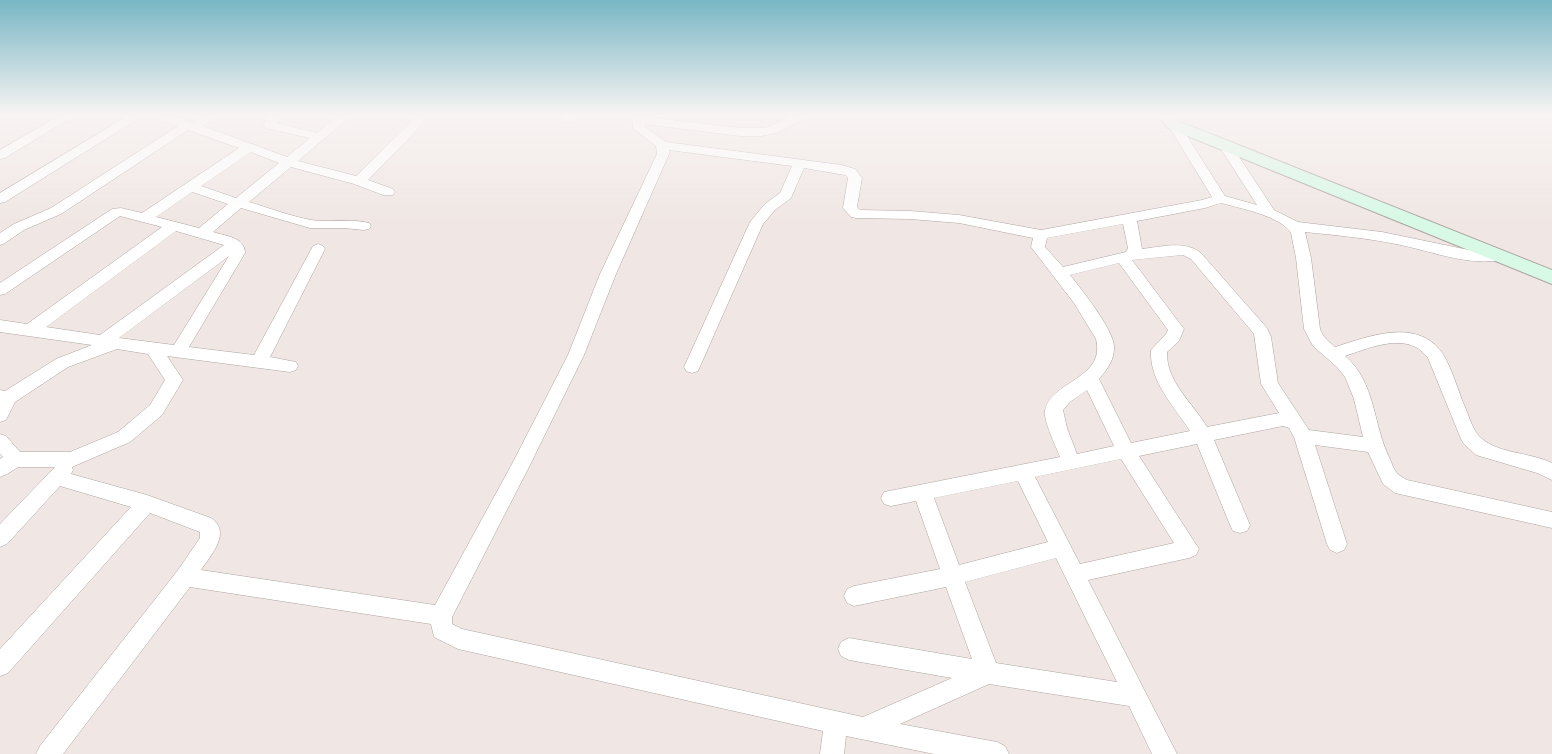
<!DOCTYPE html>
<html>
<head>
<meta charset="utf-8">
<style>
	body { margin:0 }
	canvas { display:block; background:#f0e7e4 }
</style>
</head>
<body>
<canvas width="1552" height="754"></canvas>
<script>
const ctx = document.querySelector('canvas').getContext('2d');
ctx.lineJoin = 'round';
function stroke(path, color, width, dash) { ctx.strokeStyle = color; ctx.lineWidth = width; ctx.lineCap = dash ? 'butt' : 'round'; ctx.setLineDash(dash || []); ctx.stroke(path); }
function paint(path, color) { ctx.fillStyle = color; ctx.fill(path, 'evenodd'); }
const street = new Path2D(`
	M 60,115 L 75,115 L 5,158 L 0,159 L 0,150 Z
	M 129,115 L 144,115 L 5,202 L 0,203 L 0,193 Z
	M 154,115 L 172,115 L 192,123 L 202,115 L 216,115 L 203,126 L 287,157 L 310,138 L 265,128 L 263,125 L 266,119 L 271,115 L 285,115 L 276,123 L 317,133 L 338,115 L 352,115 L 298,161 L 356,176 L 406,127 L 415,115 L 428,115 L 414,133 L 368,180 L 393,189 L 395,192 L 393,195 L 383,195 L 354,184 L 291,167 L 249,202 C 269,208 290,216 311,220 C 330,223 350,218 369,223 L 371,226 L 369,229 L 364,230 L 344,228 L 310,228 L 241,208 L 213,232 C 225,236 245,237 245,253 L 189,347 L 254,355 L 313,246 L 318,244 L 323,246 L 325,249 L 270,357 L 296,362 L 298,366 L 296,370 L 290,372 L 167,356 L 183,380 L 162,415 L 130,442 L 72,467 L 73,470 L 71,474 L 147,495 L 211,518 C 232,532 211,555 201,570 L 435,605 L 512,464 L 568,355 L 600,274 L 657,154 L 656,146 L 633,128 L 632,120 L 634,117 L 638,116 L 740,128 L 761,128 L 769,127 L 792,115 L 808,115 L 806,118 L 776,133 L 761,136 L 740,136 L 645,124 L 645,127 L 666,142 L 842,165 L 855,169 L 862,178 L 857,207 L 860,210 L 910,211 L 959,215 L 1041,230 L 1202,200 L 1212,197 L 1168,125 L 1170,122 L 1178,122 L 1180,125 L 1225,196 L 1257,205 L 1219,146 L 1220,143 L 1230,143 L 1274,210 L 1298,222 L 1382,232 L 1469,250 L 1504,253 L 1506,256 L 1504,259 C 1472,268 1428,250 1396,244 C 1366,238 1335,235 1305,232 L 1311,258 L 1320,329 C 1323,337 1329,342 1335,347 C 1367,337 1414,318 1440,350 C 1449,361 1457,386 1462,400 C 1467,410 1472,429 1479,436 C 1496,454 1530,452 1552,463 L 1552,480 L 1537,473 L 1476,455 L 1464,444 L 1461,439 L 1428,358 C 1425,355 1422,351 1419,349 C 1398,335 1366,349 1345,356 C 1376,382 1373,426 1390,459 C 1392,464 1394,470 1397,473 C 1399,476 1404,478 1407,480 L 1552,512 L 1552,528 L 1395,493 L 1383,484 L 1368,452 L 1315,445 L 1347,544 L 1344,550 L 1337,553 L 1330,550 L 1327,544 L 1294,437 L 1289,428 L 1283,426 L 1214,440 L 1250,525 L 1247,531 L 1240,533 L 1233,531 L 1230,525 L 1197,444 L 1139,456 L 1199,549 L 1196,555 L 1189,558 L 1088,580 L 1177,754 L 1152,754 L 1129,706 L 989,684 L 900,724 L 997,742 L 1005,746 L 1009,754 L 934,754 L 846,736 L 844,754 L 820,754 L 823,731 L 458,649 L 434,637 L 431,624 L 190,587 L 63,754 L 36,754 L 40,746 L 178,570 L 200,538 L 200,532 L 150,513 L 8,673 L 0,676 L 0,649 L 131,507 L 60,486 L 7,544 L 0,547 L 0,524 L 55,467 L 18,467 L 7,474 L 0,477 L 0,459 L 3,457 L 0,454 L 0,434 L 6,436 L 20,452 L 70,452 L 118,432 L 150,405 L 165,380 L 148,354 L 117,349 L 68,367 L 15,402 L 6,420 L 0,422 L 0,390 L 5,391 L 56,359 L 92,345 L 0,332 L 0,320 L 27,324 L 162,227 L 120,216 L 5,294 L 0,295 L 0,283 L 112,209 L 121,208 L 142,213 L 239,148 L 188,130 L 61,214 L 24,230 L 5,243 L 0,245 L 0,233 L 14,224 L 51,208 L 178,126 L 156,118 ZM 669,150 L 792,166 L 780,193 L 765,204 L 750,222 L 684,367 L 686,371 L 692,373 L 698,371 L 763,224 L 775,210 L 791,198 L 804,168 L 845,175 L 848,178 L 843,208 L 851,217 L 856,218 L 910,219 L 959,223 L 1033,238 L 1031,247 L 1074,303 L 1096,339 C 1106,379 1052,380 1045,410 C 1043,421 1056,446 1060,457 L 884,492 L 881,498 L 884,504 L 891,506 L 916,501 L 940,569 L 854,586 L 847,589 L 844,596 L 847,603 L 854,606 L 946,587 L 972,659 L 849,638 L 841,642 L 838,649 L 841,656 L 849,660 L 952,678 L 863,717 L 462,629 L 452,624 L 452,617 L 528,469 L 584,355 L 616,274 L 669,154 ZM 251,152 L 279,163 L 236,198 L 201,186 ZM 192,192 L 228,204 L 199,228 L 156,217 ZM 1221,203 C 1239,208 1281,216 1291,233 L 1296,258 L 1304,329 L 1313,346 L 1337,367 L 1345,377 L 1354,399 L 1363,437 L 1309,430 L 1278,383 L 1271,337 L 1267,328 L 1201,253 C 1185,240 1160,247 1142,249 L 1137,221 L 1205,208 ZM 1123,224 L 1128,248 L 1126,252 L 1063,267 L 1045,247 L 1047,238 ZM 176,231 L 224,245 L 100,335 L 46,327 ZM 1183,255 L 1191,259 L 1254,334 L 1261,384 L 1279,413 L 1207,427 C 1193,403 1166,382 1167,352 L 1179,341 L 1184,329 L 1132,260 ZM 229,256 L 174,345 L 119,338 ZM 1119,263 L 1168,330 L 1166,334 L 1151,350 C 1149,381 1174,406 1190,431 L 1131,443 L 1099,379 C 1107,370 1115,359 1114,346 C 1113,329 1082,290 1070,275 ZM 1087,390 L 1114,446 L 1077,454 L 1067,428 L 1063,410 L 1070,402 ZM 1121,459 L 1174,543 L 1080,564 L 1035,477 ZM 1018,481 L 1048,542 L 959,565 L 934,498 ZM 1056,558 L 1117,682 L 996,663 L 965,582 Z
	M 565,115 L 577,115 L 573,122 L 565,122 L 563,119 Z`);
const secondary = new Path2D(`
	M 1157,115 L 1174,115 L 1180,122 L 1231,142 L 1552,270 L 1552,284 L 1168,128 Z`);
stroke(street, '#ada4a1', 1);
stroke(secondary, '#ada4a1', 2);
paint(street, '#fff');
paint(secondary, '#d7f9e6');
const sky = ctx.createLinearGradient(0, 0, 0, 221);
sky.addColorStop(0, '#78b6c4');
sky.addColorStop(0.52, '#f8f4f3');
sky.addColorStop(1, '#f8f4f300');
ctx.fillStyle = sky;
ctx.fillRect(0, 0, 1552, 221);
</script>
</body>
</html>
